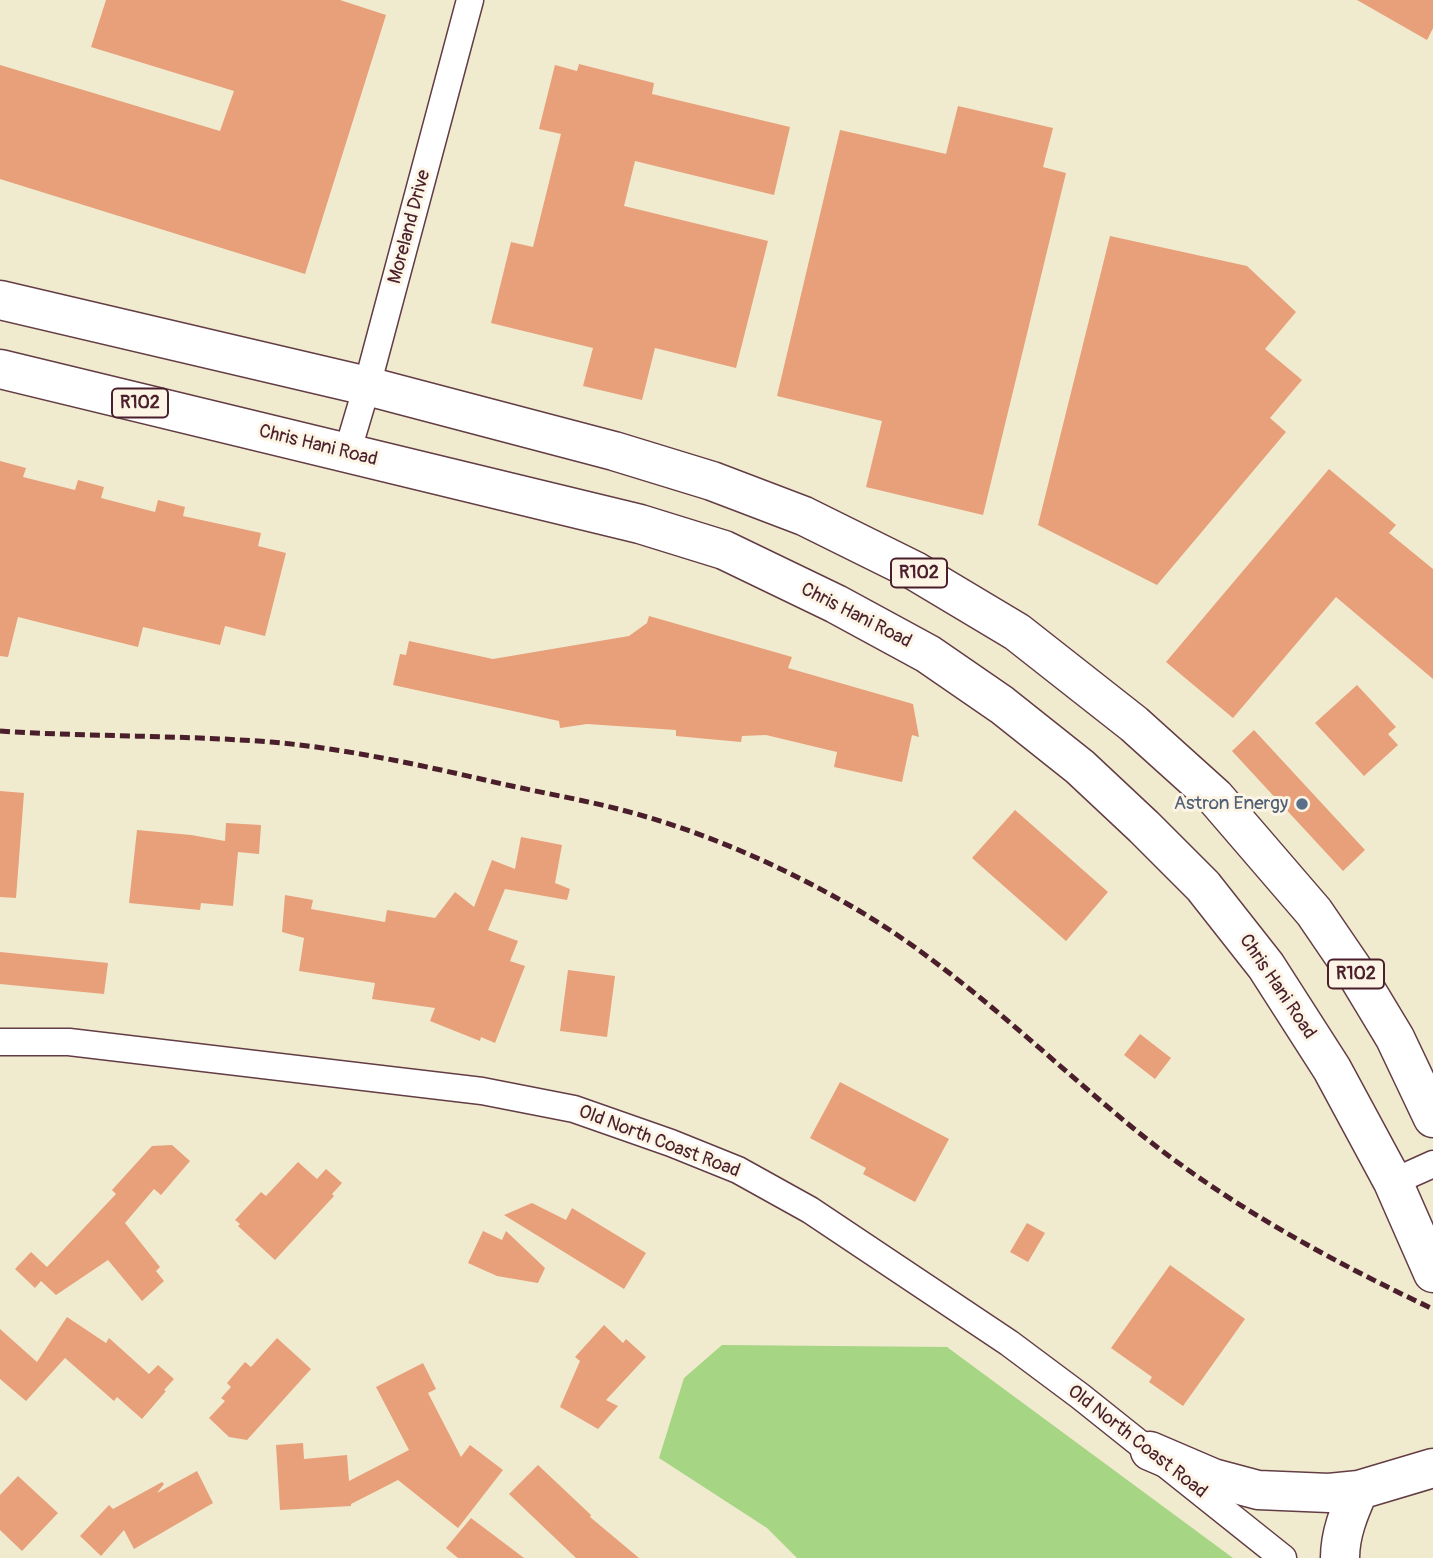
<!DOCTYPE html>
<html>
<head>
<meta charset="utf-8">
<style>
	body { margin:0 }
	canvas { display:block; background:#f0eacf }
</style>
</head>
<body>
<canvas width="1433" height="1558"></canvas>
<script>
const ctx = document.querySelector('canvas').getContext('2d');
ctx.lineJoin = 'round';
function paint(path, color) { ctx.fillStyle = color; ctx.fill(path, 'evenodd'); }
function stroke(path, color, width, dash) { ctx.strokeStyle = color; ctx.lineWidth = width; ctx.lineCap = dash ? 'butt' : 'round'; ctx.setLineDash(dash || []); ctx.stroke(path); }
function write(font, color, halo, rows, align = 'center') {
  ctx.font = font + ' Pangolin,sans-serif'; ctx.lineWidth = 6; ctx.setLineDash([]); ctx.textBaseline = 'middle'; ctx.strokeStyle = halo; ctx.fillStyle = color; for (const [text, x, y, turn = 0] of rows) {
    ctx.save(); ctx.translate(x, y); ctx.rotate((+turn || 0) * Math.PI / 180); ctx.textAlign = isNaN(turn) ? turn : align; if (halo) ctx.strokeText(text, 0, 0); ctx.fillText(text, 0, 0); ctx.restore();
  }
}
const green = new Path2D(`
	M 722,1345 L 947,1347 L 1233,1558 L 797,1558 L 767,1528 L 659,1458 L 684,1378 Z`);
const building = new Path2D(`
	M 106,0 L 340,0 L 386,15 L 305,274 L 0,179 L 0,65 L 220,131 L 234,91 L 91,47 Z
	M 1357,0 L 1433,0 L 1433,28 L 1427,40 Z
	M 579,64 L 654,83 L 652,94 L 790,127 L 774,195 L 635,161 L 624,206 L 768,241 L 736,368 L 655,348 L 642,400 L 583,386 L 593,348 L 491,323 L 511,242 L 533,247 L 561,134 L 539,129 L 555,65 L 577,71 Z
	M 958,106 L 1053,128 L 1043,167 L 1066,173 L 983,515 L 866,487 L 882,421 L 777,396 L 840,130 L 946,154 Z
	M 1110,236 L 1247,266 L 1296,312 L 1265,349 L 1302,380 L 1270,418 L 1286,432 L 1157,585 L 1038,525 Z
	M 0,461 L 26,468 L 23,477 L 75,490 L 78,480 L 104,487 L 101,498 L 155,512 L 158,500 L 185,507 L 183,516 L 261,533 L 258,546 L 286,553 L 265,636 L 225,626 L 220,645 L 143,627 L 138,647 L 18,617 L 8,657 L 0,656 Z
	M 1329,469 L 1396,525 L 1389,533 L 1433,569 L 1433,679 L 1336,597 L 1233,718 L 1166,662 Z
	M 649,616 L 792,657 L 788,668 L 913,704 L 919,737 L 912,735 L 902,782 L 834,767 L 837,752 L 766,735 L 742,736 L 741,742 L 676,736 L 676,730 L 587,724 L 560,728 L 559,721 L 393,685 L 400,654 L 406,655 L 409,641 L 493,659 L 629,636 L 647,623 Z
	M 1357,685 L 1396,727 L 1388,734 L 1398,745 L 1364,776 L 1315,723 Z
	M 1254,730 L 1365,850 L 1343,871 L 1232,751 Z
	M 0,791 L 24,793 L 16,898 L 0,897 Z
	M 1015,810 L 1108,892 L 1066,941 L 972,858 Z
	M 226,823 L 261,825 L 259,854 L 238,852 L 233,906 L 201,903 L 200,910 L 129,903 L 137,830 L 191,835 L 225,841 Z
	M 521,837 L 562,845 L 555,883 L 570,889 L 567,900 L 505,889 L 488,930 L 518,941 L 510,961 L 525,966 L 495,1043 L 481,1037 L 480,1041 L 430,1021 L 435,1008 L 372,999 L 375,983 L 299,971 L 304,938 L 282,932 L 285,895 L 313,900 L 311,909 L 385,922 L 387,910 L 435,918 L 455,892 L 474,907 L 492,860 L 515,869 Z
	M 0,952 L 108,963 L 104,994 L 0,984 Z
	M 568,970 L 615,976 L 607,1037 L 560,1031 Z
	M 1140,1034 L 1171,1058 L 1155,1079 L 1124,1055 Z
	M 840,1082 L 949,1139 L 915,1202 L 863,1174 L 866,1168 L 810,1138 Z
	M 172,1145 L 190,1161 L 161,1195 L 154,1189 L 125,1223 L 160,1267 L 156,1271 L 164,1281 L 142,1301 L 108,1260 L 56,1295 L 41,1281 L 35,1288 L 15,1269 L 31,1252 L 47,1267 L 116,1194 L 112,1190 L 152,1146 Z
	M 298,1162 L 317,1179 L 326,1169 L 342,1183 L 332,1194 L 334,1196 L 275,1260 L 238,1226 L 240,1224 L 235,1220 L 261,1192 L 266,1196 Z
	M 532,1203 L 566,1220 L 572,1208 L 646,1253 L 624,1289 L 504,1215 Z
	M 1027,1223 L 1045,1233 L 1028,1262 L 1010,1252 Z
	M 483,1231 L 502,1240 L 506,1231 L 545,1268 L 538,1283 L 497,1276 L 468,1263 Z
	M 1170,1265 L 1245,1319 L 1183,1406 L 1149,1382 L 1152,1377 L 1111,1348 Z
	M 67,1317 L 106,1343 L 109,1338 L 149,1374 L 158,1365 L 174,1379 L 164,1390 L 166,1391 L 142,1419 L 117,1397 L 114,1401 L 65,1358 L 26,1401 L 0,1379 L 0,1329 L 37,1362 Z
	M 604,1325 L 623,1343 L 626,1339 L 646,1357 L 606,1400 L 618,1406 L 598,1429 L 560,1407 L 580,1361 L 575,1357 Z
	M 277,1338 L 311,1369 L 247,1440 L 229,1437 L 209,1418 L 225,1401 L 221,1398 L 231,1387 L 227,1383 L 245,1362 L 251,1367 Z
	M 423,1363 L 436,1389 L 428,1393 L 461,1457 L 470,1445 L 503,1470 L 458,1528 L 398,1480 L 351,1504 L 351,1506 L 280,1510 L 276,1445 L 303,1443 L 304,1459 L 347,1455 L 349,1481 L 409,1450 L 376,1387 Z
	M 538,1465 L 591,1515 L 590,1517 L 639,1558 L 576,1558 L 509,1494 Z
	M 197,1471 L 213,1503 L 134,1549 L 124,1530 L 101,1556 L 80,1536 L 109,1505 L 113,1509 L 162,1482 L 164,1484 L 157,1493 Z
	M 18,1476 L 58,1513 L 22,1551 L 0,1530 L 0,1495 Z
	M 471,1518 L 524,1558 L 458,1558 L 446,1548 Z`);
const street = new Path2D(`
	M 347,453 L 367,386 L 470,0
	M 0,1042 L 69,1042 L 482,1091 L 574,1109 L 671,1143 L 738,1170 L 810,1210 L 1009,1343 L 1080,1396 L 1283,1558
	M 1393,1182 L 1433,1164`);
const primary = new Path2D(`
	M 0,300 L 367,386 L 614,451 L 712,481 L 804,516 L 915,571 L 1017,632 L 1134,724 L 1215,797 L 1314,912 L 1357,975 L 1395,1038 L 1433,1118
	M 0,369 L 640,524 L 724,550 L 836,604 L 928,654 L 1002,705 L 1080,767 L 1144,827 L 1203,886 L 1266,966 L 1332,1069 L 1393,1182 L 1433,1273
	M 1150,1451 L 1213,1478 L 1258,1490 L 1329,1493 L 1359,1490 L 1433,1468
	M 1340,1558 C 1340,1534 1349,1512 1359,1490`);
const rail = new Path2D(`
	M 0,731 C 90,737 181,735 271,742 C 351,749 429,767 507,785 C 553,795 601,803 647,817 C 715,837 782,867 844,902 C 951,962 1039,1051 1133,1128 C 1225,1203 1327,1259 1433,1309`);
const markers = [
	[1302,804,7,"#5c6f8a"]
];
const shields = [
	[140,403,56],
	[919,573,56],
	[1356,974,56]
];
const shieldNames = [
	["R102",140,403],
	["R102",919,573],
	["R102",1356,974]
];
const streetNames = [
	["Moreland Drive",410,227,-75],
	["Chris Hani Road",318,446,14],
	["Chris Hani Road",856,616,27],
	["Chris Hani Road",1277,987,56],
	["Old North Coast Road",659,1142,21],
	["Old North Coast Road",1137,1442,38]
];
const serviceNames = [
	["Astron Energy",1288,804]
];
paint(green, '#a6d583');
paint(building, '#e7a07a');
stroke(street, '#633d44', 29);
stroke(primary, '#633d44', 41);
stroke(street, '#fff', 26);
stroke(primary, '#fff', 38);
stroke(rail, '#4a1f2b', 5, [10, 5]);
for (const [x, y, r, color] of markers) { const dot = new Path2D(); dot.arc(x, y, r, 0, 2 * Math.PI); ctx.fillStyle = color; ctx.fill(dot); stroke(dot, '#fcf5e5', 2.5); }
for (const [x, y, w] of shields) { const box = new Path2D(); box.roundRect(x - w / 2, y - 14.5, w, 29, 5); ctx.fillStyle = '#fcf5e5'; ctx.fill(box); stroke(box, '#4a1f2b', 2); }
write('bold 18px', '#4a1f2b', null, shieldNames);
write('19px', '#4a1f2b', '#fcf5e5', streetNames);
write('19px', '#4e5e75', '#fcf5e5', serviceNames, 'right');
</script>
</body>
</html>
